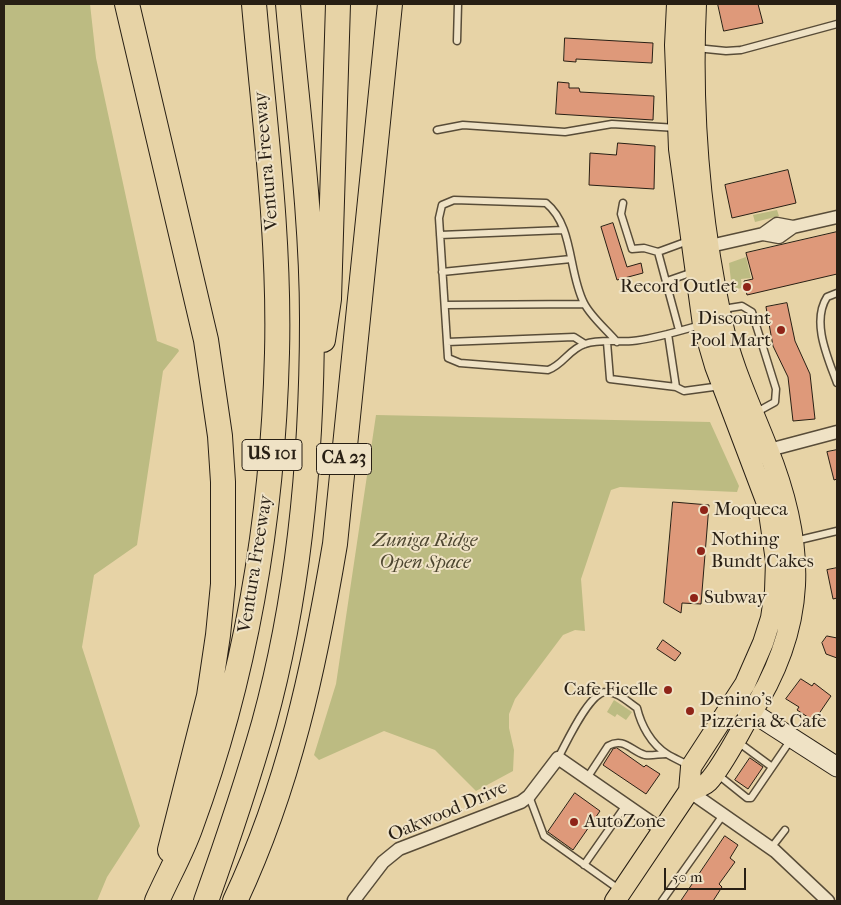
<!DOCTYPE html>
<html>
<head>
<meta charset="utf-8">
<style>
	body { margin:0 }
	#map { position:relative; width:841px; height:905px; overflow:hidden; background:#e7d3a6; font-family:"IM FELL French Canon",serif }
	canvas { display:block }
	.frame { position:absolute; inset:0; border:5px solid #281f14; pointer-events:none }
	.scale { position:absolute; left:664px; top:868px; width:82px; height:22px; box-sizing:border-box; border:2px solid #281f14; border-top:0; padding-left:6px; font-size:15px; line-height:18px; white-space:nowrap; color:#281f14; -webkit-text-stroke:4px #efe2c5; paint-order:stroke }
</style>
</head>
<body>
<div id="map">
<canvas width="841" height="905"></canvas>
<div class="frame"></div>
<div class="scale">50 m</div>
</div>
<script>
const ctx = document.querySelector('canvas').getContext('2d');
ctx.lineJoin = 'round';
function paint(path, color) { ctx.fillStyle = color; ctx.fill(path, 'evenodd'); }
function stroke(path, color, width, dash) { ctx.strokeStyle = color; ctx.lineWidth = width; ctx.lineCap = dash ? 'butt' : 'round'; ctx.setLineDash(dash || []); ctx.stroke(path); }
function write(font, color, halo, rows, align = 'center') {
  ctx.font = font + ' "IM FELL French Canon",serif'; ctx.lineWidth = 4; ctx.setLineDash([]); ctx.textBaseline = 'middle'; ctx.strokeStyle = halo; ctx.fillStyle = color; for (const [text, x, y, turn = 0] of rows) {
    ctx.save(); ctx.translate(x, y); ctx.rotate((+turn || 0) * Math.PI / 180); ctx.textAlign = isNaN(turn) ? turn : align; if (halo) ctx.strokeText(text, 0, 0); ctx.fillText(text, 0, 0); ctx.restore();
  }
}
const green = new Path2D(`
	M 4,4 L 90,4 L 96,58 L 157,341 L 178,349 L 179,351 L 163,371 L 137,545 L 94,575 L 82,647 L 140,826 L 107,877 L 97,901 L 4,901 Z
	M 777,210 L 779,216 L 755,222 L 753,215 Z
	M 746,257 L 751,278 L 741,279 L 742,288 L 732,290 L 729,263 Z
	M 376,415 L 710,422 L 739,486 L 737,492 L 620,487 L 611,490 L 581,579 L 585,631 L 575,630 L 563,635 L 515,699 L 509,714 L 509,728 L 514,750 L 513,771 L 476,791 L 435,750 L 384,731 L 319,760 L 314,755 L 336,684 Z
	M 614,700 L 632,712 L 626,720 L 617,714 L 615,717 L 607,712 Z`);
const building = new Path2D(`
	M 718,4 L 758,4 L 763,23 L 724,31 Z
	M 565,38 L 653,43 L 652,63 L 576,59 L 576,62 L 564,61 Z
	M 558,82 L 569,83 L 569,88 L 579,88 L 580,92 L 654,96 L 653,120 L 556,114 Z
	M 618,143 L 655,146 L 654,189 L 589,185 L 590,153 L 616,155 Z
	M 788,170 L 796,203 L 732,218 L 725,185 Z
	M 613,223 L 627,267 L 641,263 L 643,273 L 617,280 L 601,227 Z
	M 837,232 L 837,274 L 747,295 L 744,281 L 753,279 L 746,253 Z
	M 787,303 L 795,341 L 810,374 L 815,419 L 793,421 L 788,377 L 773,346 L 766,307 Z
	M 837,450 L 837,479 L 834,480 L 827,452 Z
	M 673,502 L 709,505 L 701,604 L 682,603 L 681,613 L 664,603 Z
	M 837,568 L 837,598 L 833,599 L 827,570 Z
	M 827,636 L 837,638 L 837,658 L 826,654 L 822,643 Z
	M 663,640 L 681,653 L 675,661 L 657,649 Z
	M 801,679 L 812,686 L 814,683 L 831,696 L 814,721 L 797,710 L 799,707 L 786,699 Z
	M 617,748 L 644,767 L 646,765 L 660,774 L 646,794 L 603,765 L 613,749 Z
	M 750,758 L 763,767 L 748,789 L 735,780 Z
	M 575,793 L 600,811 L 573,850 L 548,832 Z
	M 725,836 L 738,845 L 730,858 L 735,862 L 719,884 L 722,887 L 713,901 L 681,901 Z`);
const lane = new Path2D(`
	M 457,41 L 458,4
	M 696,48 L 726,51 L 741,50 L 837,24
	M 437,130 L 463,125 L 565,132 L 612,124 L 677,128
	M 623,203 L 621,214 L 632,249 L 644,248 L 658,252
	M 440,235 L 563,230
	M 442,272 L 571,259
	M 667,281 L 693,272
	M 837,293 L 827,297 C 811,322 828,358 837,383
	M 445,305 L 584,304
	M 723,309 L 742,306 L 752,312 L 776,389 L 775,402 L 755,413
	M 679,330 L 658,252 L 688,241
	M 668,334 L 676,387
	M 447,342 L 574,337 L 585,344
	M 607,342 L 610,379 L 676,387 L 684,391 L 721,386
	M 617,342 C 607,330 591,317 584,303 C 568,272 574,226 546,203 L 454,200 L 442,205 L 439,218 L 448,358 L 460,363 L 548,370 C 563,365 569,349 585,344 C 599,339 618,342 632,341 C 655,339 678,331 701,325
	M 795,541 L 837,531
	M 738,742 L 772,767
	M 558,758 C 566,744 589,692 606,692 C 617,691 628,702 637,708 C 641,725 651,744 667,754 C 673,758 681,761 688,765
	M 717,774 L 747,798 L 751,798 L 790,741
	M 587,778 L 608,746 C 624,737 631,751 645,755 C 652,756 659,754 666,754
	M 529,796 L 544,836 L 620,890
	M 771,848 L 785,830
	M 584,865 L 626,805
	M 662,901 L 723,815`);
const street = new Path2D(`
	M 793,227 L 777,224 L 763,234 L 779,237 L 793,227 L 837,217
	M 710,246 L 763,234
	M 769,450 L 837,432
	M 689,791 L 775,851 L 828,901
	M 354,900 L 383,862 L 399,849 L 521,802 L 529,796 L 558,758 L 662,830`);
const secondary = new Path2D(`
	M 739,704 L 837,767`);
const primary = new Path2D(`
	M 689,791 C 695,789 704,786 708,782 C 722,767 737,737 748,718 C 808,627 807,546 767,447 C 751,406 731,365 722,321 C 700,218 691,109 696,4
	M 615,901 L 689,791 L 691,767 L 745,684 L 763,643 L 771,618 L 775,591 L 776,561 L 768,506 L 715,366 L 703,325 L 679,149 L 675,45 L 677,4`);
const highway = new Path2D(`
	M 127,4 L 206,340 L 220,436 L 223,482 L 223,584 L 218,635 L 209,696 L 170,850
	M 323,340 L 329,299 L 338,4
	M 157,901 C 168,876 182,852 191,826 C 247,674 273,514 277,353 C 280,236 264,119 254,4
	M 206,901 C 227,842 247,783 264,723 C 300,592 312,454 312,319 C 312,214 297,108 288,4
	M 235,901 C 289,786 314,669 335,544 L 390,4`);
const markers = [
	[747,287,5,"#8f2418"],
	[781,330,5,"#8f2418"],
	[704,510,5,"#8f2418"],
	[701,551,5,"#8f2418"],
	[694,598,5,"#8f2418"],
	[668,690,5,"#8f2418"],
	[690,711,5,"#8f2418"],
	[574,822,5,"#8f2418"]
];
const shields = [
	[272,455,60],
	[344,459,55]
];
const shieldNames = [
	["US 101",272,455],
	["CA 23",344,459]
];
const streetNames = [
	["Ventura Freeway",267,161,-95],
	["Ventura Freeway",256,564,-81],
	["Oakwood Drive",448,812,-23]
];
const poiNames = [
	["Record Outlet",737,287,"right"],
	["Discount",771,319,"right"],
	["Pool Mart",771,341,"right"],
	["Moqueca",714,510],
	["Nothing",711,540],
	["Bundt Cakes",711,562],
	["Subway",704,598],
	["Cafe Ficelle",658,690,"right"],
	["Denino's",700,700],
	["Pizzeria & Cafe",700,722],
	["AutoZone",584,822]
];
const parkNames = [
	["Zuniga Ridge",425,541],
	["Open Space",425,563]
];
paint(green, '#bcbb82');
paint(building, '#de997a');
stroke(building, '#281f14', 1);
stroke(lane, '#584c38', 9);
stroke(street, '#584c38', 15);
stroke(secondary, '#281f14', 21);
stroke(primary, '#281f14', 22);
stroke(highway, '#281f14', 26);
stroke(lane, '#efe2c5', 6);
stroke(street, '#efe2c5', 12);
stroke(secondary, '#efe2c5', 19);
stroke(primary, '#e7d3a6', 20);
stroke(highway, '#e7d3a6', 24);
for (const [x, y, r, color] of markers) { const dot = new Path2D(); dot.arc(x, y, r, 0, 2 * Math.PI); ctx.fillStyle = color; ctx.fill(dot); stroke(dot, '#efe2c5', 2); }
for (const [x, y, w] of shields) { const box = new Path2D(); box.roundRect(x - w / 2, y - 15.5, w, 31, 4); ctx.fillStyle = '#efe2c5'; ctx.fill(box); stroke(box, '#281f14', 1); }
write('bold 18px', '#281f14', null, shieldNames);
write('19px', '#281f14', '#efe2c5', streetNames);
write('19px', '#281f14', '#efe2c5', poiNames, 'left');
write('italic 19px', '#4d4630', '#efe2c5', parkNames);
</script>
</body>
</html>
